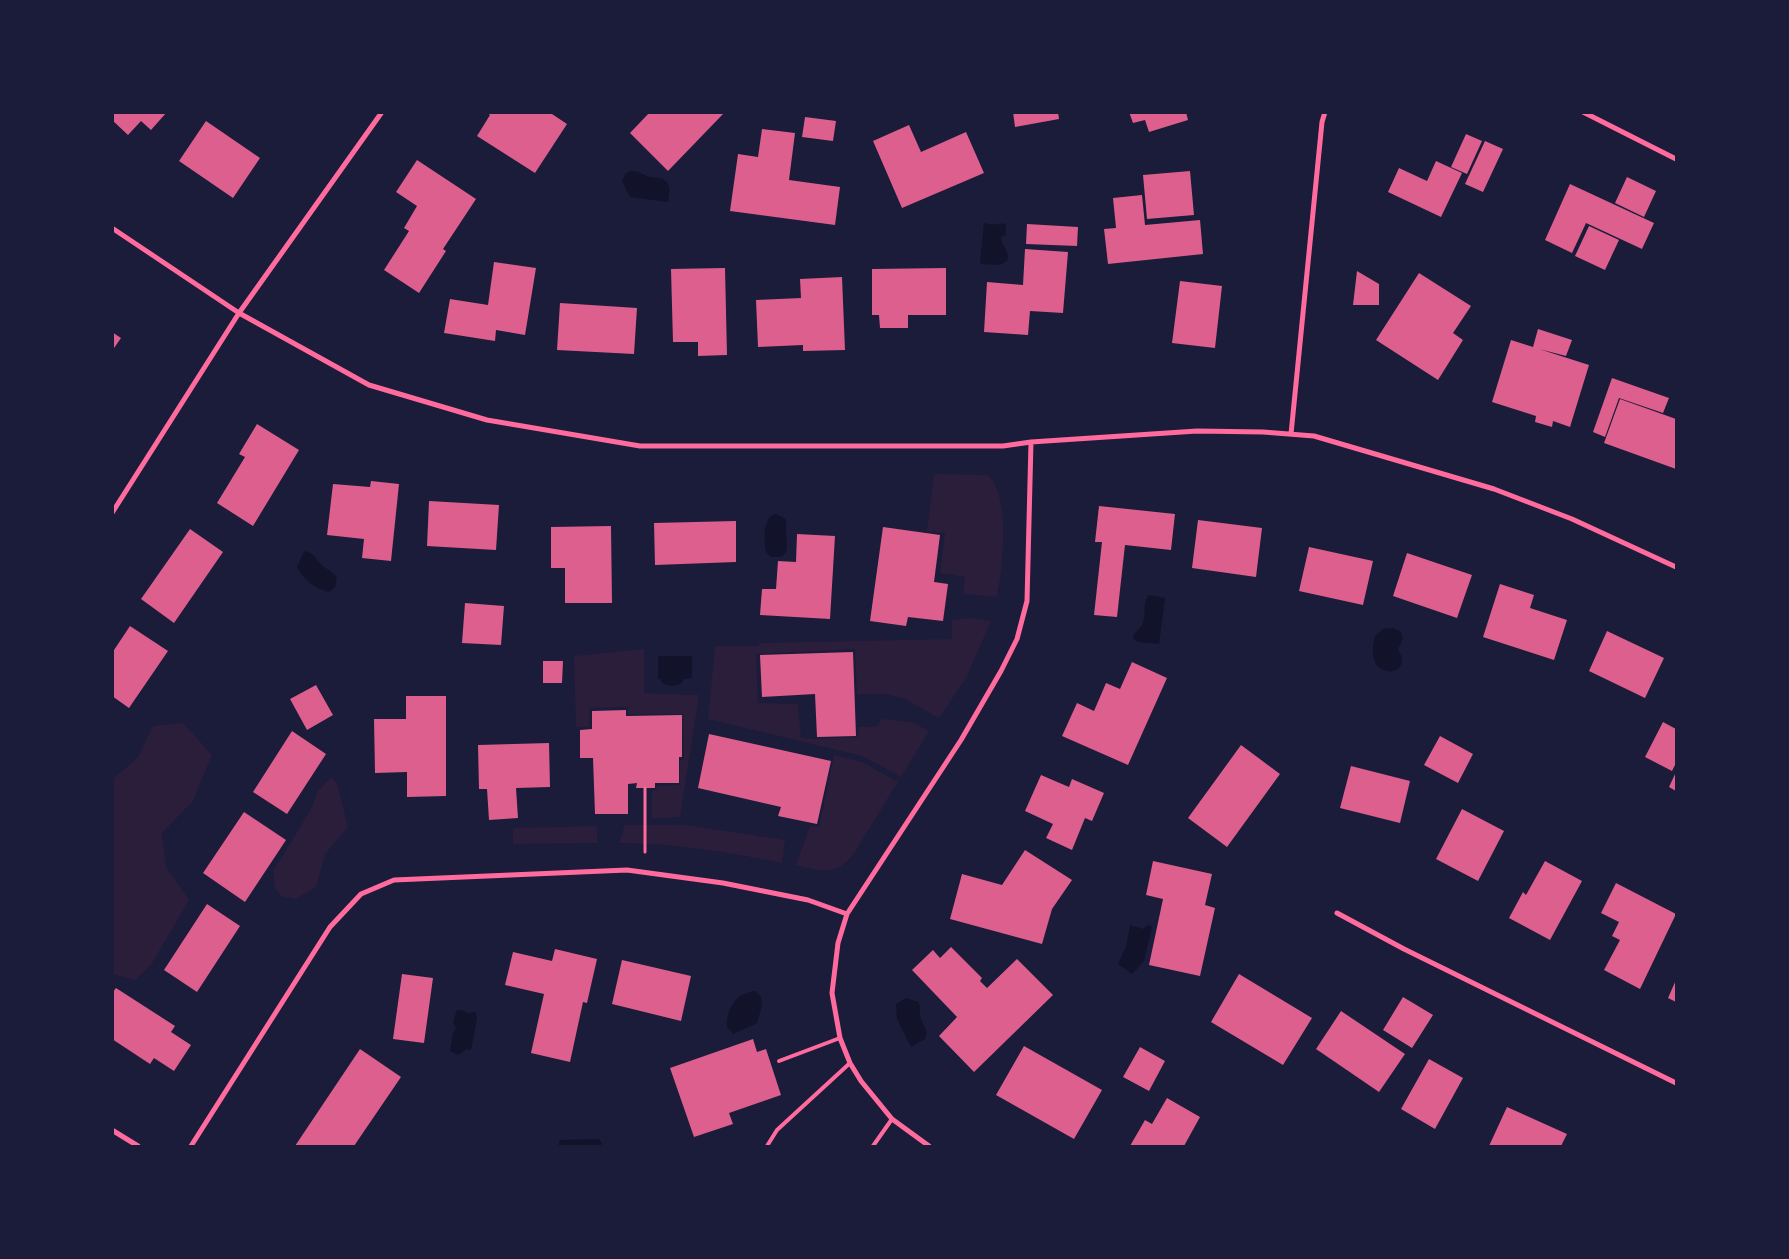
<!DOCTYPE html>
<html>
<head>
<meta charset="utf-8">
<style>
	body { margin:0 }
	#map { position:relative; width:1789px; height:1259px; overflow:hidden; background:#1b1b3a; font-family:Quicksand,sans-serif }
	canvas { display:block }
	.frame { position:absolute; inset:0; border:114px solid #1b1b3a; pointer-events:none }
</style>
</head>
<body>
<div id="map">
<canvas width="1789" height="1259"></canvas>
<div class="frame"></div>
</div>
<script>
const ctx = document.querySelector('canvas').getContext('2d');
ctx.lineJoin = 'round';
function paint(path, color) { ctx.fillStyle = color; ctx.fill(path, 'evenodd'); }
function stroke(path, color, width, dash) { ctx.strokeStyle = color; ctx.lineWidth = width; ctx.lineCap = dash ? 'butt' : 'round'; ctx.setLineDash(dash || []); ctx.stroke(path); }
const green = new Path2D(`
	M 934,474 L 988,475 C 1011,497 1003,567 997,597 L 963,594 L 965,577 L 940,573 L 945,533 L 927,531 Z
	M 970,618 L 991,621 L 967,676 L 939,718 L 905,699 L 885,694 L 857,694 L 855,649 L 756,654 L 758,703 L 798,704 L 801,738 L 814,739 L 858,737 L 859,727 L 878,726 L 881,719 L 912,722 L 929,731 L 901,777 L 862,756 L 708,719 L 715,646 L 758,646 L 760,643 L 952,639 L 952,620 Z
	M 644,649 L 644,693 L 699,695 L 680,817 L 652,819 L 652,790 L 657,790 L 656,786 L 680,785 L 680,760 L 684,759 L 683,714 L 628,714 L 628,707 L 590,708 L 589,727 L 576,727 L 574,656 Z
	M 183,723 L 212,755 L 193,801 L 162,833 L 166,867 L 189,900 L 151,965 L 135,980 L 113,974 L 113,779 L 138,757 L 153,726 Z
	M 834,755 L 862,762 L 898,782 L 853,855 C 836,876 820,871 796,865 L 810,826 L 819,827 Z
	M 331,777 L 337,783 L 348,827 L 325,854 L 316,887 L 296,899 L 281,896 L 275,888 L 273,871 L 310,811 L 318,791 Z
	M 625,825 L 686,825 L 785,840 L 782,863 C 726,852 675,843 619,843 Z
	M 597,826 L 597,843 L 513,844 L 513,828 Z`);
const water = new Path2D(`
	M 631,171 C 638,171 641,173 647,176 C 650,178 655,177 659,178 C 672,181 670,192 668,202 L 630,197 L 622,181 L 626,173 Z
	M 984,223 C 995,227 999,222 1006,224 L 1006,235 L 1001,237 C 1001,243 1004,245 1007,252 C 1013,269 990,264 980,264 Z
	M 776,514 L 786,519 C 787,525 785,530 786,535 C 787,545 790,557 776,557 C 771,557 769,556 766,552 C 764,541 762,517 776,514 Z
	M 307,551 C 317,556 316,561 323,566 C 328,570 333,572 337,578 L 335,587 L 329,592 C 315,589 304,580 297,567 L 304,552 Z
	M 1149,595 L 1165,598 L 1159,644 L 1139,642 L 1133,639 L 1134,634 C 1136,632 1138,630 1140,628 C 1148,619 1141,604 1149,595 Z
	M 1393,628 L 1401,632 L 1403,638 L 1398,649 C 1399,652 1402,656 1402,659 C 1402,675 1383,674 1376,664 C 1371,656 1373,645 1375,636 L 1383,629 Z
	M 658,656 L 692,656 L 692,678 L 683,679 L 683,682 C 675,687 669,687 661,682 L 661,679 L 658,679 Z
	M 1130,925 L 1143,929 L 1148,925 L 1152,927 L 1144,961 L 1132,974 L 1118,964 L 1126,947 Z
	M 755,991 C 767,998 760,1012 757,1023 L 733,1034 L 727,1027 C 726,1009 736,993 755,991 Z
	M 906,998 L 918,1002 L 920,1006 C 919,1017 922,1022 927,1032 L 925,1039 L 911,1047 L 897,1019 L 896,1004 Z
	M 457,1010 L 461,1010 L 468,1013 L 475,1012 L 477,1018 L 471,1050 L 467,1049 L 458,1055 L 450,1051 L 453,1033 L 456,1028 L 453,1022 Z
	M 599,1139 L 602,1144 L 600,1146 L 558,1146 L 560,1140 Z`);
const building = new Path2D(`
	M 112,112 L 167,112 L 151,130 L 141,121 L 128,135 L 112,120 Z
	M 486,112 L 549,112 L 567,124 L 535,173 L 477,136 L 490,115 Z
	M 650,112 L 725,112 L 668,171 L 630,133 Z
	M 1013,112 L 1058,112 L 1059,119 L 1015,127 Z
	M 1129,112 L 1186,112 L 1188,120 L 1149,132 L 1145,120 L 1133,123 Z
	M 805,117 L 836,121 L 833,141 L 802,137 Z
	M 206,121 L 260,158 L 233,198 L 179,161 Z
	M 909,125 L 921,152 L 966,132 L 984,173 L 902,208 L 873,141 Z
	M 762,129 L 795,133 L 789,180 L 840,187 L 835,225 L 730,211 L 738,154 L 758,157 Z
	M 1466,134 L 1482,141 L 1467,174 L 1451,167 Z
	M 1485,141 L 1503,149 L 1483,192 L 1465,184 Z
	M 417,160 L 476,199 L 443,249 L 446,251 L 419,293 L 384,270 L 409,231 L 404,228 L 417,206 L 396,192 Z
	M 1436,161 L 1462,173 L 1441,217 L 1388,192 L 1399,168 L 1427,181 Z
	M 1190,171 L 1194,215 L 1147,219 L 1143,175 Z
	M 1627,177 L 1656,191 L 1644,217 L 1615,203 Z
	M 1570,184 L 1654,223 L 1642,249 L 1586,223 L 1572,253 L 1545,240 Z
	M 1142,195 L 1145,225 L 1200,220 L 1203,254 L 1108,264 L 1104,229 L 1116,228 L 1113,198 Z
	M 1027,224 L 1078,227 L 1077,246 L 1026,244 Z
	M 1589,226 L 1619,240 L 1605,270 L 1575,256 Z
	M 1025,249 L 1068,252 L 1063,313 L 1030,311 L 1028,335 L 984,332 L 987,282 L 1023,285 Z
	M 494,262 L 536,268 L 525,335 L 496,330 L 495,341 L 444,333 L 450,299 L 488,305 Z
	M 725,268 L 727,355 L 698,356 L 698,342 L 673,342 L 671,269 Z
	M 946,268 L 946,315 L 908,315 L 908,328 L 880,328 L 879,315 L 872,315 L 872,269 Z
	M 1357,271 L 1379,284 L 1379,305 L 1353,305 Z
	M 1419,273 L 1471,306 L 1453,333 L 1463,340 L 1438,380 L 1376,340 Z
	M 842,277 L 845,350 L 803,351 L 803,345 L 758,347 L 756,300 L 801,298 L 800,279 Z
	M 1180,281 L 1222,286 L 1215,348 L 1172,343 Z
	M 560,303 L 637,308 L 634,354 L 557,350 Z
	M 1538,329 L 1572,340 L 1566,356 L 1539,349 L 1589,365 L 1570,427 L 1553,421 L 1552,427 L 1535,422 L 1536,416 L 1492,402 L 1511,340 L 1533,347 Z
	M 112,332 L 121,338 L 112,351 Z
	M 1612,378 L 1669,398 L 1663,413 L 1619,398 L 1605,437 L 1593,432 Z
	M 1620,399 L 1676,419 L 1676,469 L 1604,443 Z
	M 257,424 L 299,450 L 253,526 L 217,503 L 245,457 L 239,454 Z
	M 371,481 L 399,484 L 391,561 L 362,558 L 364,539 L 327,535 L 333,484 L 370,487 Z
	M 429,501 L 499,505 L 496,550 L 427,546 Z
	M 1099,506 L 1175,514 L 1171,550 L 1125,545 L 1117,617 L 1094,615 L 1102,542 L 1095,542 Z
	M 1198,520 L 1262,528 L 1256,577 L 1192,568 Z
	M 736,521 L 736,562 L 655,565 L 654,523 Z
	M 611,526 L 612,603 L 565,603 L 565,568 L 551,568 L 551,527 Z
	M 883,527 L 940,535 L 934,582 L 948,584 L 943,621 L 908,617 L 906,626 L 870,621 Z
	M 190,529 L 223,552 L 174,623 L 141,599 Z
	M 797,534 L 835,536 L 830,619 L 760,615 L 762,589 L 776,589 L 778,561 L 796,562 Z
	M 1309,547 L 1373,561 L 1363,605 L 1299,591 Z
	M 1407,553 L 1472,575 L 1457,618 L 1393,596 Z
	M 1500,584 L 1534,595 L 1530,608 L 1567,620 L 1554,660 L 1483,637 Z
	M 465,603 L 504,606 L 501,645 L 462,643 Z
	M 130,626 L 168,651 L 129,708 L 112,696 L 112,653 Z
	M 1607,631 L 1664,658 L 1645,698 L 1589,671 Z
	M 853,652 L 856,736 L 817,737 L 815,694 L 762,697 L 760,655 Z
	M 543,661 L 563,661 L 562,683 L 543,683 Z
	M 1132,662 L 1167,678 L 1128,765 L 1062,736 L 1077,703 L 1094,711 L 1106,683 L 1120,689 Z
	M 316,685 L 333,715 L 307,730 L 290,699 Z
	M 406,696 L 446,696 L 446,796 L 407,797 L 407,772 L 375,773 L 374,719 L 406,719 Z
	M 626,710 L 626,716 L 682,715 L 682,757 L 679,757 L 679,783 L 655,783 L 655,788 L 636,788 L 637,783 L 628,784 L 628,814 L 595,814 L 593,758 L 580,758 L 580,730 L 592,729 L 592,711 Z
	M 1663,722 L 1676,729 L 1676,763 L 1672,771 L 1645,757 Z
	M 292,731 L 326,754 L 287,814 L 253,792 Z
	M 709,734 L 831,761 L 817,824 L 778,816 L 781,807 L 698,788 Z
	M 1440,736 L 1473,754 L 1458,783 L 1424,765 Z
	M 549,743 L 550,787 L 516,788 L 518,818 L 489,820 L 487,789 L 479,789 L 478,745 Z
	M 1241,745 L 1280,774 L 1227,847 L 1188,818 Z
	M 1351,766 L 1410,781 L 1400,823 L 1340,808 Z
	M 1676,772 L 1676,791 L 1669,787 Z
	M 1041,775 L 1069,787 L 1072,779 L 1104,793 L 1092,821 L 1085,818 L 1072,850 L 1046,838 L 1053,824 L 1025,811 Z
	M 1462,809 L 1504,831 L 1478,881 L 1436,859 Z
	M 244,812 L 286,840 L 245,902 L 203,873 Z
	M 1025,850 L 1072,880 L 1052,909 L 1042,944 L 950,919 L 962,874 L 1002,885 Z
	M 1153,861 L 1212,874 L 1205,905 L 1215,908 L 1200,976 L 1149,965 L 1163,899 L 1146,895 Z
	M 1545,861 L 1582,881 L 1550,940 L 1509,918 L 1523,892 L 1526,895 Z
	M 1616,883 L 1676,914 L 1640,989 L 1604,970 L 1620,940 L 1612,936 L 1619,922 L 1601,913 Z
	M 207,904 L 240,926 L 197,992 L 164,970 Z
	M 951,947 L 982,978 L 980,981 L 987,988 L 1017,959 L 1053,995 L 974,1072 L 939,1036 L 957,1017 L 912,970 L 933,950 L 940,958 Z
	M 555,949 L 597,959 L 587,1003 L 583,1002 L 570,1062 L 531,1053 L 544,994 L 505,985 L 513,952 L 552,961 Z
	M 622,960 L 691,976 L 681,1021 L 612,1004 Z
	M 402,974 L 433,978 L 424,1043 L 393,1039 Z
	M 1239,974 L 1312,1018 L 1283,1065 L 1211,1022 Z
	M 1676,980 L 1676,1002 L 1668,998 Z
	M 116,988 L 175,1026 L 171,1032 L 191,1045 L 174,1071 L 154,1058 L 150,1064 L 112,1039 L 112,993 Z
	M 1403,997 L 1433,1015 L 1412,1048 L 1383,1030 Z
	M 1341,1011 L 1405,1054 L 1379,1092 L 1316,1049 Z
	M 753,1039 L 757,1052 L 766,1049 L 781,1095 L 729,1113 L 733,1124 L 694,1137 L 670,1068 Z
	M 1024,1046 L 1102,1090 L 1074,1139 L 996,1095 Z
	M 1140,1047 L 1165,1061 L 1149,1091 L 1123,1077 Z
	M 360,1049 L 401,1077 L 354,1146 L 295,1146 Z
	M 1429,1059 L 1463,1078 L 1435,1129 L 1401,1109 Z
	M 1167,1098 L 1200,1117 L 1184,1146 L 1130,1146 L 1145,1120 L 1152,1124 Z
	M 1507,1107 L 1567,1134 L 1561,1146 L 1489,1146 Z`);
const path = new Path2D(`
	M 645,852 L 645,788`);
const service = new Path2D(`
	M 779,1061 L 840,1038
	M 767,1146 L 777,1130 L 850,1063
	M 873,1146 L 892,1119`);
const minor = new Path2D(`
	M 1583,112 L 1676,159
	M 112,228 L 239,313 L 369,385 L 487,420 L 640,446 L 1003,446 L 1031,442 L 1197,431 L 1263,432 L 1314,436 L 1494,489 L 1572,519 L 1676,567
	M 1291,434 L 1322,122 L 1325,112
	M 112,513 L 239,313 L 382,112
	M 1337,913 L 1404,949 L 1676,1083
	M 112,1130 L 138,1146
	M 191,1146 L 330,927 L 361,894 L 394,880 L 627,870 L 723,883 L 808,900 L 847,914
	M 929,1146 L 892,1119 L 861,1081 L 850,1063 L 840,1038 L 832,993 L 838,943 L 847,914 L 961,740 L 1001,671 L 1017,639 L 1027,601 L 1031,442`);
paint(green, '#2a1e3b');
paint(water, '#12122b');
paint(building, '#dd5f8e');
stroke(path, '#ff6b9d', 3);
stroke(service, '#ff6b9d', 4);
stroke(minor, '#ff6b9d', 5);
</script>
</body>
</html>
